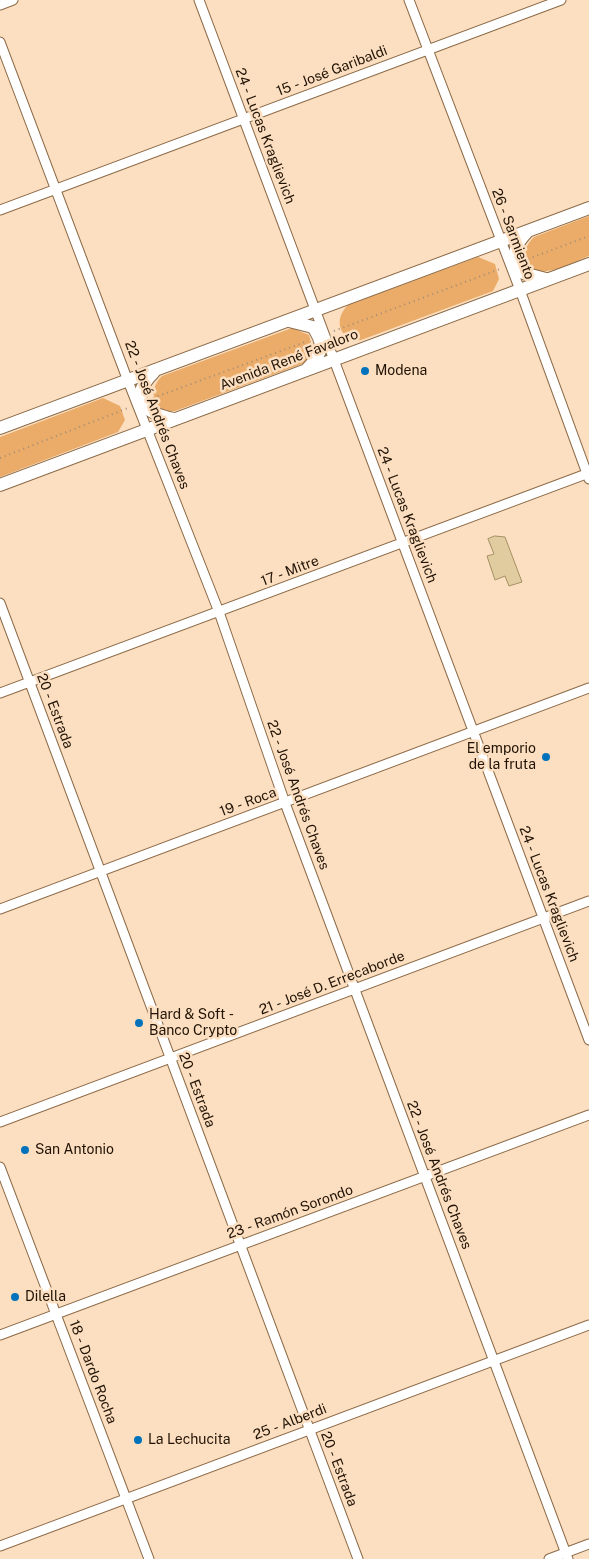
<!DOCTYPE html>
<html>
<head>
<meta charset="utf-8">
<style>
	body { margin:0 }
	canvas { display:block; background:#fcdec0 }
</style>
</head>
<body>
<canvas width="589" height="1559"></canvas>
<script>
const ctx = document.querySelector('canvas').getContext('2d');
ctx.lineJoin = 'round';
function paint(path, color) { ctx.fillStyle = color; ctx.fill(path, 'evenodd'); }
function stroke(path, color, width, dash) { ctx.strokeStyle = color; ctx.lineWidth = width; ctx.lineCap = dash ? 'butt' : 'round'; ctx.setLineDash(dash || []); ctx.stroke(path); }
function write(font, color, halo, rows, align = 'center') {
  ctx.font = font + ' "Public Sans",sans-serif'; ctx.lineWidth = 5; ctx.setLineDash([]); ctx.textBaseline = 'middle'; ctx.strokeStyle = halo; ctx.fillStyle = color; for (const [text, x, y, turn = 0] of rows) {
    ctx.save(); ctx.translate(x, y); ctx.rotate((+turn || 0) * Math.PI / 180); ctx.textAlign = isNaN(turn) ? turn : align; if (halo) ctx.strokeText(text, 0, 0); ctx.fillText(text, 0, 0); ctx.restore();
  }
}
const green = new Path2D(`
	M 589,216 L 589,256 C 574,262 531,286 526,258 C 524,249 528,243 534,237 Z
	M 478,257 L 495,264 L 499,279 L 493,291 L 361,340 L 351,341 C 337,331 336,317 348,305 Z
	M 292,328 L 309,335 L 313,350 L 307,362 L 175,411 L 165,411 C 151,402 150,388 162,376 Z
	M 103,398 L 120,406 L 125,420 L 118,432 L 0,477 L 0,437 Z`);
const building = new Path2D(`
	M 495,536 L 505,537 L 522,582 L 509,586 L 505,576 L 495,580 L 487,556 L 494,554 L 488,539 Z`);
const path = new Path2D(`
	M 528,259 L 589,236
	M 334,331 L 500,269
	M 153,398 L 308,341
	M 0,458 L 128,408`);
const minor = new Path2D(`
	M 199,0 L 589,1040
	M 409,0 L 520,290 L 589,479
	M 0,5 L 13,0
	M 0,42 L 128,381 L 219,612 L 285,803 L 568,1559
	M 0,210 L 561,0
	M 0,603 L 358,1559
	M 0,693 L 589,473
	M 0,909 L 589,688
	M 0,1122 L 589,901
	M 0,1167 L 149,1559
	M 0,1335 L 589,1115
	M 0,1546 L 589,1325
	M 549,1559 L 589,1544`);
const secondary = new Path2D(`
	M 527,232 C 513,247 511,256 523,273 L 546,279
	M 289,321 L 313,327 C 326,346 322,353 307,369
	M 154,372 C 127,399 144,413 174,419
	M 0,428 L 589,208
	M 0,485 L 589,264`);
const markers = [
	[365,371,5,"#0072bc"],
	[546,757,5,"#0072bc"],
	[139,1023,5,"#0072bc"],
	[25,1150,5,"#0072bc"],
	[15,1297,5,"#0072bc"],
	[138,1440,5,"#0072bc"]
];
const streetNames = [
	["15 - José Garibaldi",332,71,-21],
	["24 - Lucas Kraglievich",265,136,69],
	["26 - Sarmiento",513,234,69],
	["Avenida René Favaloro",289,360,-21],
	["22 - José Andrés Chaves",157,415,69],
	["24 - Lucas Kraglievich",407,515,69],
	["17 - Mitre",290,571,-21],
	["20 - Estrada",55,711,69],
	["22 - José Andrés Chaves",298,795,70],
	["19 - Roca",248,802,-20],
	["24 - Lucas Kraglievich",549,894,69],
	["21 - José D. Errecaborde",332,983,-21],
	["20 - Estrada",197,1090,69],
	["22 - José Andrés Chaves",439,1175,69],
	["23 - Ramón Sorondo",290,1212,-20],
	["18 - Dardo Rocha",93,1372,69],
	["25 - Alberdi",290,1422,-21],
	["20 - Estrada",339,1469,69]
];
const poiNames = [
	["Modena",375,371],
	["El emporio",536,749,"right"],
	["de la fruta",536,765,"right"],
	["Hard & Soft -",149,1015],
	["Banco Crypto",149,1031],
	["San Antonio",35,1150],
	["Dilella",25,1297],
	["La Lechucita",148,1440]
];
paint(green, '#eaac68');
paint(building, '#e0cc9e');
stroke(building, '#a39064', 1);
stroke(minor, '#8c6b48', 11);
stroke(secondary, '#8c6b48', 14);
stroke(path, '#a38c75', 2, [1, 4]);
stroke(minor, '#fff', 9);
stroke(secondary, '#fff', 12);
for (const [x, y, r, color] of markers) { const dot = new Path2D(); dot.arc(x, y, r, 0, 2 * Math.PI); ctx.fillStyle = color; ctx.fill(dot); stroke(dot, '#fcdec0', 2); }
write('14px', '#201305', '#fcdec0', streetNames);
write('14px', '#201305', '#fcdec0', poiNames, 'left');
</script>
</body>
</html>
